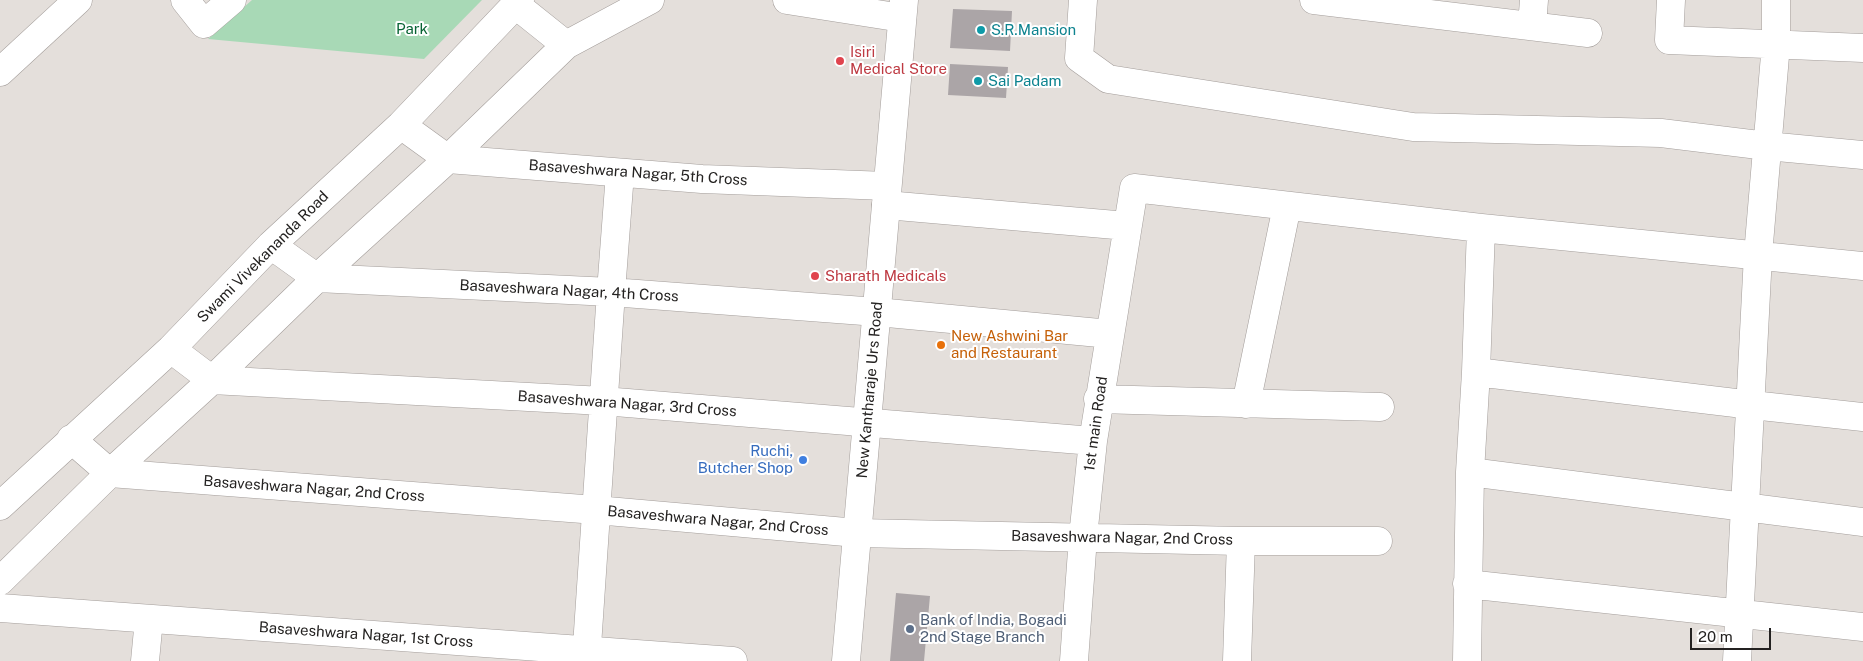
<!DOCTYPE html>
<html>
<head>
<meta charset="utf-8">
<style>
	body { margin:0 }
	#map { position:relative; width:1863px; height:661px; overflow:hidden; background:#e4dfdb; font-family:"Public Sans",sans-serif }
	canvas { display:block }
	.scale { position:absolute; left:1690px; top:628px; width:81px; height:22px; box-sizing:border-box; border:2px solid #242221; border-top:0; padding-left:6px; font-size:15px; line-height:18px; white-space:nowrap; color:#242221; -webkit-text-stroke:4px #fff; paint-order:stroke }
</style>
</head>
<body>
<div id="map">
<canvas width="1863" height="661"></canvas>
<div class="scale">20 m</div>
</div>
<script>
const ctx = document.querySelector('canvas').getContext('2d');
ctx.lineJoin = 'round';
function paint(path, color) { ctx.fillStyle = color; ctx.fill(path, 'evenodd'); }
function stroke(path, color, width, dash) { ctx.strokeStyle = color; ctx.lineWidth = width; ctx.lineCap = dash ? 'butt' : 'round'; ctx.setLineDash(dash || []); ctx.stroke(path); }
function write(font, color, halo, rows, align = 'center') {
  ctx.font = font + ' "Public Sans",sans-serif'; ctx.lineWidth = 4; ctx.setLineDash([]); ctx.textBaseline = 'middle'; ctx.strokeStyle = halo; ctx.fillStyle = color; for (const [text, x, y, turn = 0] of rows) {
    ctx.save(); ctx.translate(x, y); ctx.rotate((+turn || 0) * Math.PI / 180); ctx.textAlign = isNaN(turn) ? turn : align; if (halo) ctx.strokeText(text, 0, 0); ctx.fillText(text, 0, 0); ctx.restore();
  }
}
const green = new Path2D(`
	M 252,0 L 482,0 L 424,59 L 208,39 Z`);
const building = new Path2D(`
	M 953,9 L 1012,11 L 1010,51 L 950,48 Z
	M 950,64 L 1008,67 L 1006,98 L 948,95 Z
	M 896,593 L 930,596 L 924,661 L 890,661 Z`);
const street = new Path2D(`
	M 185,0 L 204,24 L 232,0
	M 787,0 L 902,18
	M 1083,0 L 1079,58 L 1108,79 L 1413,127 L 1661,133 L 1767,146 L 1863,155
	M 1314,0 L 1588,33
	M 1671,0 L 1669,40 L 1863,48
	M 516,5 L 566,45
	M 1532,26 L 1534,0
	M 0,72 L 78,0
	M 401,125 L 448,159 L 702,179 L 887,186
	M 886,205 L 1127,226
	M 271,245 L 317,278 L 611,292 L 877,312 L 1110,334
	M 171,349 L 212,380 L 603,401 L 1093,441
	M 1476,372 L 1752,405 L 1863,417
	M 1098,399 L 1380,407
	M 1246,404 L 1287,206
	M 71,439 L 110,473 L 596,510 L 857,533 L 1241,541 L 1378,541
	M 1470,472 L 1863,522
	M 0,506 L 171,349 L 271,245 L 401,125 L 520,0
	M 0,581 L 110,473 L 212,380 L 317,278 L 448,159 L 566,45 L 650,0
	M 1467,584 L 1863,627
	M 0,608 L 733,661
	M 145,661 L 149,619
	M 586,661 L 611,292 L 620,173
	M 1074,661 L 1083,537 L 1093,441 L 1134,188 L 1481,228 L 1863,266
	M 1237,661 L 1241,541
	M 1467,661 L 1470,472 L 1476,372 L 1481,228
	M 1737,661 L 1758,255 L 1776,44 L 1776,0`);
const secondary = new Path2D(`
	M 846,661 L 904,0`);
const markers = [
	[981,30,5,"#0f9aa8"],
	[840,61,5,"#e0444e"],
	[978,81,5,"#0f9aa8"],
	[815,276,5,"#e0444e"],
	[941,345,5,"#e8710a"],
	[803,460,5,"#3f7fe0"],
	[910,629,5,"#5c6f8a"]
];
const parkNames = [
	["Park",412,29]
];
const cultureNames = [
	["S.R.Mansion",991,30],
	["Sai Padam",988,81]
];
const healthNames = [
	["Isiri",850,52],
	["Medical Store",850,69],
	["Sharath Medicals",825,276]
];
const streetNames = [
	["Basaveshwara Nagar, 5th Cross",638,173,4],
	["Swami Vivekananda Road",263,257,-45],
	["Basaveshwara Nagar, 4th Cross",569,291,3],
	["New Kantharaje Urs Road",870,390,-85],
	["Basaveshwara Nagar, 3rd Cross",627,404,4],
	["1st main Road",1096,424,-82],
	["Basaveshwara Nagar, 2nd Cross",314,489,4],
	["Basaveshwara Nagar, 2nd Cross",718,521,5],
	["Basaveshwara Nagar, 2nd Cross",1122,538,1],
	["Basaveshwara Nagar, 1st Cross",366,635,4]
];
const foodNames = [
	["New Ashwini Bar",951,336],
	["and Restaurant",951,353]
];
const shopNames = [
	["Ruchi,",793,451],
	["Butcher Shop",793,468]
];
const serviceNames = [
	["Bank of India, Bogadi",920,620],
	["2nd Stage Branch",920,637]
];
paint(green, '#a8d9b6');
paint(building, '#aba5a7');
stroke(street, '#a39d9a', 29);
stroke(secondary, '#a39d9a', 29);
stroke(street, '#fff', 28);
stroke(secondary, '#fff', 28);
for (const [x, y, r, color] of markers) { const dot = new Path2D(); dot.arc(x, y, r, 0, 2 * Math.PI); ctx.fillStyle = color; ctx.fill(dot); stroke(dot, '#fff', 2); }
write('15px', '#086334', '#fff', parkNames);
write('15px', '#0d838f', '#fff', cultureNames, 'left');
write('15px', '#be3a42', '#fff', healthNames, 'left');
write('15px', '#242221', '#fff', streetNames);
write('15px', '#c56008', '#fff', foodNames, 'left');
write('15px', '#366cbe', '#fff', shopNames, 'right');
write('15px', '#4e5e75', '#fff', serviceNames, 'left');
</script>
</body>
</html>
